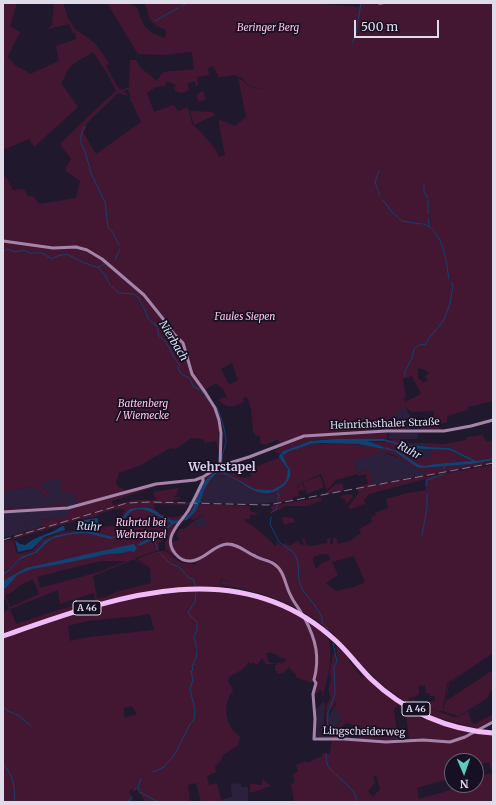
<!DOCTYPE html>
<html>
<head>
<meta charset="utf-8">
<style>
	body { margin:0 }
	#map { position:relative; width:496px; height:805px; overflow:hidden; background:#20192e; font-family:Merriweather,serif }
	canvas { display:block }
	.frame { position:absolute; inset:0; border:4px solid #dfdbe9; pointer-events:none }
	.north { position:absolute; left:444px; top:753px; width:40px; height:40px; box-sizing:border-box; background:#171024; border:1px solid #676173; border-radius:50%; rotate:178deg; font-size:11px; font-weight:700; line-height:16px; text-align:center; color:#dfdbe9 }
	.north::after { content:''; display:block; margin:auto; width:14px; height:18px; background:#5bcebc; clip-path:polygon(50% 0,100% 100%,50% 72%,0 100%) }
	.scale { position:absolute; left:354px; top:20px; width:85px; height:18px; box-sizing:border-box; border:2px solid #dfdbe9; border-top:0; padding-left:5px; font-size:12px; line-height:14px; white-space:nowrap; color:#dfdbe9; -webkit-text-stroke:3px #171024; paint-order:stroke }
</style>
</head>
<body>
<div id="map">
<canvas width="496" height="805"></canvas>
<div class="frame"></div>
<div class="north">N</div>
<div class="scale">500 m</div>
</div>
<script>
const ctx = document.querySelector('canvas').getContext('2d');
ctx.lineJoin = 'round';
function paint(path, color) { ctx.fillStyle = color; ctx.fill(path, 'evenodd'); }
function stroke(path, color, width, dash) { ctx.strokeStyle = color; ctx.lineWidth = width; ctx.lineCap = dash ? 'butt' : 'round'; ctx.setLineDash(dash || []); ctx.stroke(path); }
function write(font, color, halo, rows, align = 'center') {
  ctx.font = font + ' Merriweather,serif'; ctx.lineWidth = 3.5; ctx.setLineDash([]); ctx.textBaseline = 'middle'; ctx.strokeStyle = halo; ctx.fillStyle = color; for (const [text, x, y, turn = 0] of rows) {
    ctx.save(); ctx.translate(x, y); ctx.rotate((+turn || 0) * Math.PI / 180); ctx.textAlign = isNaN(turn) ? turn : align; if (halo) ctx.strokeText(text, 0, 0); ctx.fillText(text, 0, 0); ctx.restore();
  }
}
const built = new Path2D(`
	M 405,407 L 410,416 L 410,429 L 405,429 L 397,423 L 392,422 L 390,417 Z
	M 390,432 L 418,432 L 417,439 L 388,439 Z
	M 410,443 L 426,443 L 427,447 L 424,448 L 432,450 L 432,458 L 412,458 L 411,446 L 410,445 Z
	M 383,452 L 401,459 L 426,473 L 424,475 L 373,485 L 369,470 L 357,473 L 353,460 Z
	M 214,476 L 228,477 L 245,486 L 253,491 L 272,494 L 276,493 L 276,502 L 258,504 L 200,503 Z
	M 58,479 L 61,481 L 61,493 L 75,493 L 77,507 L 70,508 L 67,517 L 41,520 L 43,526 L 28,531 L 24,521 L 27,531 L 3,538 L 3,513 L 44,511 L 65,504 L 39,507 L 3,508 L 3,492 L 31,487 L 40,490 L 42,493 L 49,492 L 42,487 L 42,481 Z
	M 202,516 L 207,525 L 195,529 L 194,528 L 196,525 L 194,521 Z
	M 323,702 L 325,704 L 324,724 L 319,729 L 320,732 L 324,731 L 328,728 L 328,717 L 335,706 L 336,707 L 336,710 L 342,717 L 333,733 L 332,738 L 316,737 L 315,711 Z
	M 241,783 L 241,787 L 248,787 L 248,802 L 213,802 L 232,797 L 231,784 Z`);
const green = new Path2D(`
	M 3,3 L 17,3 L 10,26 L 20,32 L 7,58 C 11,60 12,62 15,65 C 20,69 25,69 30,74 L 59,61 L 56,46 L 76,39 L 75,33 L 73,33 L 69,24 L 48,29 L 52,25 L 54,3 L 63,3 L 68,18 L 75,29 L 95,43 L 109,63 L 106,66 L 117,86 L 121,90 L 129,87 L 130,60 L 136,60 L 141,68 L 157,81 L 163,72 L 194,69 L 192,52 L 164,55 L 138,54 L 107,3 L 132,3 L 132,6 L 137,7 C 143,26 145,31 165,38 L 166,30 C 150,24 149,19 145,3 L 310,3 L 359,7 L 360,3 L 493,3 L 493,401 L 468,407 L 468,410 L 447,416 L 447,422 L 439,425 L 440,430 L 421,430 L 421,422 L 427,422 L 427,418 L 434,417 L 434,411 L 412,412 L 405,407 L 390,418 L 392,422 L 397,423 L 405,420 L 405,429 L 410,429 L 387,432 L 387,440 L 403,439 L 404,443 L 410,443 L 410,445 L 411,445 L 412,458 L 432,458 L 432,450 L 427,449 L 450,450 L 473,462 L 440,464 L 425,466 L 425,468 C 448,465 470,465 493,460 L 493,463 L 424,476 L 425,477 L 493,465 L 493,653 L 449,683 L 446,701 L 493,670 L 493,690 L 489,693 L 488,698 L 458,716 L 443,711 L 445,704 L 468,689 L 445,704 L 448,683 L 469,668 L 447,683 L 443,709 L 442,711 L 438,711 L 426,705 L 427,702 L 435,701 L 435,696 L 430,696 L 430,693 L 426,693 L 425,685 L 419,686 L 419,694 L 415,697 L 409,698 L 408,703 C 395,695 383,686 372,675 C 359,662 347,647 334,635 C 303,605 262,591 220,585 L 222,580 L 239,584 L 221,579 L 219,591 L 251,595 L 288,609 L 304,620 L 315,644 L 316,669 L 312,683 L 296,677 L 296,673 L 295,674 L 289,667 L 283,673 L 277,674 L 277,671 L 275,671 L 275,665 L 278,664 L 265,664 L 264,660 L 262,658 L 257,665 L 253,662 L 252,664 L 249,662 L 243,669 L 229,677 L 228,681 L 233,690 C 231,694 228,698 227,702 C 224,716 229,730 241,737 L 237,746 L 223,755 L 221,760 L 215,766 L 216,772 L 207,776 L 209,785 L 217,783 L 221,800 L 213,802 L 201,802 L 196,783 L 188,785 L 190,802 L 146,802 L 136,789 L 134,792 L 132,789 L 129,791 L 133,799 L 131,802 L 3,802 L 3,613 L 9,609 L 3,594 L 3,542 L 13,539 L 14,535 L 27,531 L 24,520 L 28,531 L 43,527 L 41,520 L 67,517 L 70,508 L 77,507 L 75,493 L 61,493 L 61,481 L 58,479 L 42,482 L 42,487 L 51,494 L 42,496 L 40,490 L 31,487 L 3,492 L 3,174 L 7,179 L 13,190 L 24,189 L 28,197 L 33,196 L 39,204 L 76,198 L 80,181 L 65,170 L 71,159 L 60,144 C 79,126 96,108 116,91 L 108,75 L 93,52 C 85,57 72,63 67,71 C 65,75 65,79 61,83 L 78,107 L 34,147 L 29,139 L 3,150 ZM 213,66 L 219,77 L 235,75 L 242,78 L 249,86 L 269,90 L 250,87 L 238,77 L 246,117 L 235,126 L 218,119 L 225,155 L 219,157 L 216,150 L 201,132 L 192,124 L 189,110 L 187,107 L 178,111 L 174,105 L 154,112 L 147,93 L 156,87 L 165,86 L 167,81 L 176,85 L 174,90 C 180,94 183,93 189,90 L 187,84 L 195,81 L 196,86 L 198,85 L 197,77 L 209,75 L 208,68 ZM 128,90 L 131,97 L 129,97 L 141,122 L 96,154 L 83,132 L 86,128 L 86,124 L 118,93 L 129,96 L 123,91 ZM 232,363 L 238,380 L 231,384 L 228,383 L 221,369 ZM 418,368 L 425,370 L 429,373 L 425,377 L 428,380 L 424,383 L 418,378 ZM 412,376 L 421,394 L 405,402 L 404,398 L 406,397 L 403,379 ZM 216,383 L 223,389 L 228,399 L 225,397 L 218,400 C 229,409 232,407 244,402 L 243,398 L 247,397 L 251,408 L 253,431 L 256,436 L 259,435 L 261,444 L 265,445 L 278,439 L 281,447 L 275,450 L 276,453 L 281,453 L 280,452 L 310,441 L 316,440 L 335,439 L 387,441 L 386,442 L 367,441 L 367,442 L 384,447 L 383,449 C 359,443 304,438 283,455 L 282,454 L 281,457 L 250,469 L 251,477 L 240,478 L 239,473 C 235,473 230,474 226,472 C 223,471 222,469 217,470 C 203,473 197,500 187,510 L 186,509 L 184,514 C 172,520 165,517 155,510 L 154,504 L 189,505 L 191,503 L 173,502 L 173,500 L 180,499 L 180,497 L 173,497 L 177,495 L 176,493 L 178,492 L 178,488 L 154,492 L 154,497 L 156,497 L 156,500 L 135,500 L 113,505 L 112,501 L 152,488 L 152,486 L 129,493 L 128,490 L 124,490 L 122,488 L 118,487 L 116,482 L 119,473 L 139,466 L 170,448 L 176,449 L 191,438 L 203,439 L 205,443 L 216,441 L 219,453 L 218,432 L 220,432 L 217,415 L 206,389 ZM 383,452 C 395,454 404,461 413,467 C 417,470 422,470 425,473 L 423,475 L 373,485 L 369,470 L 357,473 L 353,461 ZM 220,470 L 255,489 L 272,490 L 272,493 C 250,496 236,473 217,473 C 207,482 203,491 200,503 L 195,500 C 204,485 203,478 220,470 ZM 321,474 L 327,490 L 336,480 L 357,474 L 358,476 L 366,474 L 368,484 L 355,488 L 359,493 L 348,507 L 351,509 L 365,504 L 370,516 L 375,513 L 376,515 L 371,517 L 372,522 L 359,529 L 361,533 L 350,541 L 338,544 L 336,538 L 333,538 L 333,544 L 330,544 L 330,538 L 327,539 L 327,543 L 312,546 L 306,545 L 305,539 L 302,539 L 304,544 L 302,546 L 298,541 L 289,546 L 286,543 L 282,546 L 278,543 L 275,546 C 266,537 257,527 245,522 L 245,519 L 250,519 L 250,515 L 260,514 L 250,511 L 250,506 L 200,504 L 214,476 C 238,473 253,502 275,493 L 276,503 L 292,500 L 293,497 L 299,496 L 298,491 L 305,490 L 302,483 L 298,484 L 299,487 L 297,488 L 298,484 ZM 425,479 L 426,490 L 408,493 L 386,499 L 388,508 L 370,515 L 364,500 L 369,494 ZM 116,509 L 124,509 L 125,510 L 117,525 L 62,532 L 42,539 L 33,550 L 19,554 L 16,552 L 14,539 L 81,519 L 97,516 L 101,513 ZM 207,513 L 202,516 L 207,525 L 195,529 L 194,527 L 196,525 L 194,521 L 184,529 L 180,529 L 177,534 L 179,540 L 171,542 L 170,537 L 168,537 L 165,543 L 165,550 C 178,555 176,564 195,563 L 197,566 C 194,563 187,564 182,563 C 177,561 173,557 169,553 C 162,547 146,556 138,558 L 139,560 L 149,567 L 135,559 L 135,558 L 158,550 L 159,543 L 165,539 L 166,537 L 171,536 L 172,538 L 178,529 L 177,526 L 179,527 L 181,523 L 191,518 L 193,520 ZM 321,554 L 329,555 L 330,560 L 322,563 L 316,569 L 313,561 L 314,557 ZM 354,556 L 365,582 L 354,587 L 336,591 L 326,583 L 338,575 L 332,562 ZM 132,560 L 135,560 L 150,568 L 151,583 L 119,591 L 108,596 L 97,599 L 93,576 ZM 102,561 L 126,561 L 99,572 L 40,588 L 37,577 L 71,568 ZM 33,579 L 39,594 L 10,607 L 5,595 L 12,592 L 19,586 ZM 58,590 L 60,604 L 94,593 L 95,600 L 58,610 L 16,624 L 10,609 ZM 150,614 L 154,630 L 89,637 L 70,641 L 68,626 L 87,621 L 138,616 ZM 269,652 L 279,656 L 280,658 L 285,658 L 287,660 L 280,664 L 281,662 L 275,664 L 269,662 L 266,654 ZM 132,706 L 137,714 L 124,718 L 124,708 Z
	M 203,91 L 206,99 L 199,102 L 196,95 Z
	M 190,111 L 212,112 L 215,115 L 194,125 Z
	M 483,435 L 486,442 L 493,440 L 493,458 L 476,461 L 450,448 L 427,447 L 426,443 L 444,444 L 466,440 L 467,437 Z
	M 320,476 L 324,487 L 307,494 L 303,482 Z
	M 342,483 L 344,491 L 324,494 L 336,484 L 337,485 Z
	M 348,494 L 349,495 L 350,494 L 353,496 L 347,504 L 344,499 L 339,497 Z
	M 321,497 L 321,501 L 306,506 L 286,506 L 270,514 L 272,510 L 271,506 Z
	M 65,503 L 64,509 L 3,513 L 3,508 L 39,507 Z
	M 282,517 L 294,518 L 294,522 L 284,525 Z
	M 308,623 L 316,627 L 329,639 C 333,659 328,678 322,697 L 322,691 L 320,689 L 315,696 C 315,692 317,688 317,684 C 317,681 316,678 316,674 C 317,652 319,643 308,623 Z
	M 336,643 L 350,659 L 349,661 L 362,678 L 364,678 L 363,676 L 352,663 L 352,660 L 407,708 L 406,711 L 407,711 L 408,709 L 474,732 L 472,733 L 478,732 L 493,734 L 493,802 L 294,802 L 291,784 L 295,783 L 293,774 L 298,771 L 296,765 L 306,761 L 307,763 L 322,756 L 322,753 L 330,754 L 333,733 L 342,718 L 336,710 L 336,701 L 332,709 L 330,708 L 329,710 L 327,727 L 324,730 L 320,731 L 321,728 L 326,724 L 326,706 L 331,697 C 326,690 331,683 331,676 L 329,675 L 333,654 L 335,654 L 336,660 L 337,653 ZM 398,705 L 406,714 L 409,739 L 398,741 L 394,709 ZM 346,723 L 360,726 L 359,739 L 341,738 L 342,726 ZM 452,761 L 476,761 L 476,765 L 489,762 L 492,773 L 476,777 L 476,785 L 452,785 L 447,771 L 452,770 ZM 376,775 L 380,789 L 373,797 L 368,791 L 374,784 L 376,785 L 373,777 ZM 448,779 L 451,790 L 419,799 L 417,788 Z
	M 412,699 L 437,711 L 454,717 L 458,717 L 468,711 L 472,723 L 475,724 L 493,714 L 493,721 L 479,728 L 463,725 L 436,717 L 412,706 L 410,703 Z
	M 262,779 L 271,786 L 250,793 L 250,784 L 257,784 L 257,785 L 262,785 Z`);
const water = new Path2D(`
	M 335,439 L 383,439 L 409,446 L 404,455 L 417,464 L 424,466 L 435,464 L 472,461 L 450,450 L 424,449 L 427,447 L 450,448 L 476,461 L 493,458 L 493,460 L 472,464 L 422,468 L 417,467 L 394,451 L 385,449 L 385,447 L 397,451 L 404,455 L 408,447 L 384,441 L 367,441 L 384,447 L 383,449 L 358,444 L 322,443 L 311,444 L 290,451 L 283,455 C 284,461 288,465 290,470 C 292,478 285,486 279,489 L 278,491 L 278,490 C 255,503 239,474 217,473 C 207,482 203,491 200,503 L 194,503 C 198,491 207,473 220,470 L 255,489 L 272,490 L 280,486 L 285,482 L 287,477 L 288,469 L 279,457 L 280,453 L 283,455 L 281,452 L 310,441 Z
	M 194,504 L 199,504 L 195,512 L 188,519 L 173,524 L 159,537 L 139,546 L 138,544 L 162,532 L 171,523 C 157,517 137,498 125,519 C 122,523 124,527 123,531 C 122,533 121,535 120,536 L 111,539 L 86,533 L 72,534 L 53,538 L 46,543 L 36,553 L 20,559 L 9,571 L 3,575 L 3,573 L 8,571 L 21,557 L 35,552 L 45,541 L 55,536 L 75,532 L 89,531 L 113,537 L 119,534 C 122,525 121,515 130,509 C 137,508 146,506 152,509 C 158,512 162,517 168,519 C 179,524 192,516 194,504 Z
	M 97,518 L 98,519 L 98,524 L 84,526 L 82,525 L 83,520 Z
	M 62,526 L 64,526 L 65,530 L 44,537 L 32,549 L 18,552 L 15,540 L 20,544 L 25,545 L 34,539 L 54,531 Z
	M 133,544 L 134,544 L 137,548 L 134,552 L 130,551 L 122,553 L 108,554 L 61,564 L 32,569 L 17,575 L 6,588 L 3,589 L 3,581 L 26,568 Z`);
const stream = new Path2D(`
	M 182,6 L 187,3
	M 155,21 L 178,8
	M 356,33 L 361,3
	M 352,43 L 356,35
	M 84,127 L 81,136 L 81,143 L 85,151 L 91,173 L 105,202 L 108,227 L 112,231 L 119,245
	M 379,171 L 375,182 L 380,196
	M 424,185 L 424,192 L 428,198
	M 383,200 L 391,211 L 402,221 L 421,224
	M 428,214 L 428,200
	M 428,218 L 429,226
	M 424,224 C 444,232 446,261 449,279
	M 3,252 L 7,249 L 15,252 L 24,250 L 29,253 L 42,253 L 52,259 L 57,256 L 67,254 L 82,262 L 99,268 L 105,275 L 110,285 L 116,291 L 119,293 L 134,294 L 138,297 L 144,308 L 148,318 L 151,322 L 157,326 L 159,336 C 170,343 171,357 180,365 L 178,368 L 181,374 L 189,378 L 194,387 L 201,390 L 209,401
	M 115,260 L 120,249
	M 98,267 L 105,264
	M 405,376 L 405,371 L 412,358 L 414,349 L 419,345 L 426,344 L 430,337 L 444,320 L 450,303 L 453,285 L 451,282
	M 215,405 C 220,409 226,435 226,441 C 225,448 222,453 222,460
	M 444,470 L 444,465
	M 426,486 L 427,480 L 444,474
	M 277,501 L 280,495 L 277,494 L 278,492
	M 200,502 L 202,494
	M 271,513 L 272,512 L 277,509 L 277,505
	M 271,517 L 270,524 L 279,542 L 294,553 L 296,557 L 298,563 L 299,581 L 303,591 L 314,604 L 322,617 L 322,623 L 328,629 L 329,634
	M 422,535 L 427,508 L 427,494
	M 155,541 L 158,550
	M 159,552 L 171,564 L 179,567 L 189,578 L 193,579 L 196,587
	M 196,592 L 195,602 L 188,613 L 197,622 L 197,630 L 194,637 L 197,649
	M 3,707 L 8,711 L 18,715 L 31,726
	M 327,736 L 328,713 L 335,694 L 334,666 L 337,662 L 333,643
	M 326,754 C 326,758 326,762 328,766 C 335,778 357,787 357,802
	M 3,764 C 13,774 16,789 14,802
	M 153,772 L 164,767 L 175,754 L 190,724 L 194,719 L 195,710 L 190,689 L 193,680 L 191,671 L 193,670 L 192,665 L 194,665 L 194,661 L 197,656 L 196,653 L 197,651
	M 135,790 L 136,789
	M 139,790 L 138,787 L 141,779
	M 140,792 L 158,802
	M 127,802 L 132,797`);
const river = new Path2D(`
	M 406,446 L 427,448`);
const secondary = new Path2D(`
	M 379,3 L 382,3
	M 3,241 L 53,248 L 76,247 L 87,250 L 102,259 L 144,295 L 164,320 L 174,334 L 183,343 L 192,374 L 205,392 L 215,408 L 219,420 L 221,433 L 220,466
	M 203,477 L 203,481 C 198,491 193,502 188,511 C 182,520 174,527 171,537 C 168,549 179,562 191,561 C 205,560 213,545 227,544 C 239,544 245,552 255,556 C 261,560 269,560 274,564 C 285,571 285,586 291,596 C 294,603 299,608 302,614
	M 3,512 L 68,508 L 156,484 L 195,480 L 203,477 L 220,466 L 249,457 L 304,436 L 386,431 L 444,431 L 471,426 L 493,420
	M 305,619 C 316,640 320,657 314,680 L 316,683 L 313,694 L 315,719 L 314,739 L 344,739 L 386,742 L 423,740 L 450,742 L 465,737 L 493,722`);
const highway = new Path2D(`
	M 3,636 C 112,598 239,550 336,641 C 349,653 359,667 371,679 C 404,711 448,730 493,733`);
const rail = new Path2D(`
	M 3,540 L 127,503 L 150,502 L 268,505 L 493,463`);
const shields = [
	[87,608,28],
	[416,709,28]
];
const shieldNames = [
	["A 46",87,608],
	["A 46",416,709]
];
const parkNames = [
	["Beringer Berg",268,28],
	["Faules Siepen",245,317],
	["Battenberg",143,404],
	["/ Wiemecke",143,416],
	["Ruhrtal bei",141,523],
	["Wehrstapel",141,535]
];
const streetNames = [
	["Heinrichsthaler Straße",385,424,-2],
	["Lingscheiderweg",364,732,1]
];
const waterNames = [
	["Nierbach",173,341,59],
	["Ruhr",409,451,29],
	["Ruhr",89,527,3]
];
const quarterNames = [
	["Wehrstapel",222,468]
];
paint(built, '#2b213c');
paint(green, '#431731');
paint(water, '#104274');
stroke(stream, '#104274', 1);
stroke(river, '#104274', 2.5);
stroke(secondary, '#a684aa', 3);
stroke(highway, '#f1bbf7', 5);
stroke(rail, '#827c8e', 1, [8, 4]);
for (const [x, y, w] of shields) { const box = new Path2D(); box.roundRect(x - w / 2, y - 7, w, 14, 3); ctx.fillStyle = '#171024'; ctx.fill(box); stroke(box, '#dfdbe9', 1); }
write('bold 9px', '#dfdbe9', null, shieldNames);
write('italic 10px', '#ffc4e2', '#171024', parkNames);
write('10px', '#dfdbe9', '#171024', streetNames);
write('italic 11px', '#d2dfee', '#171024', waterNames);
write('bold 12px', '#d7ceeb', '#171024', quarterNames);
</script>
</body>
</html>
